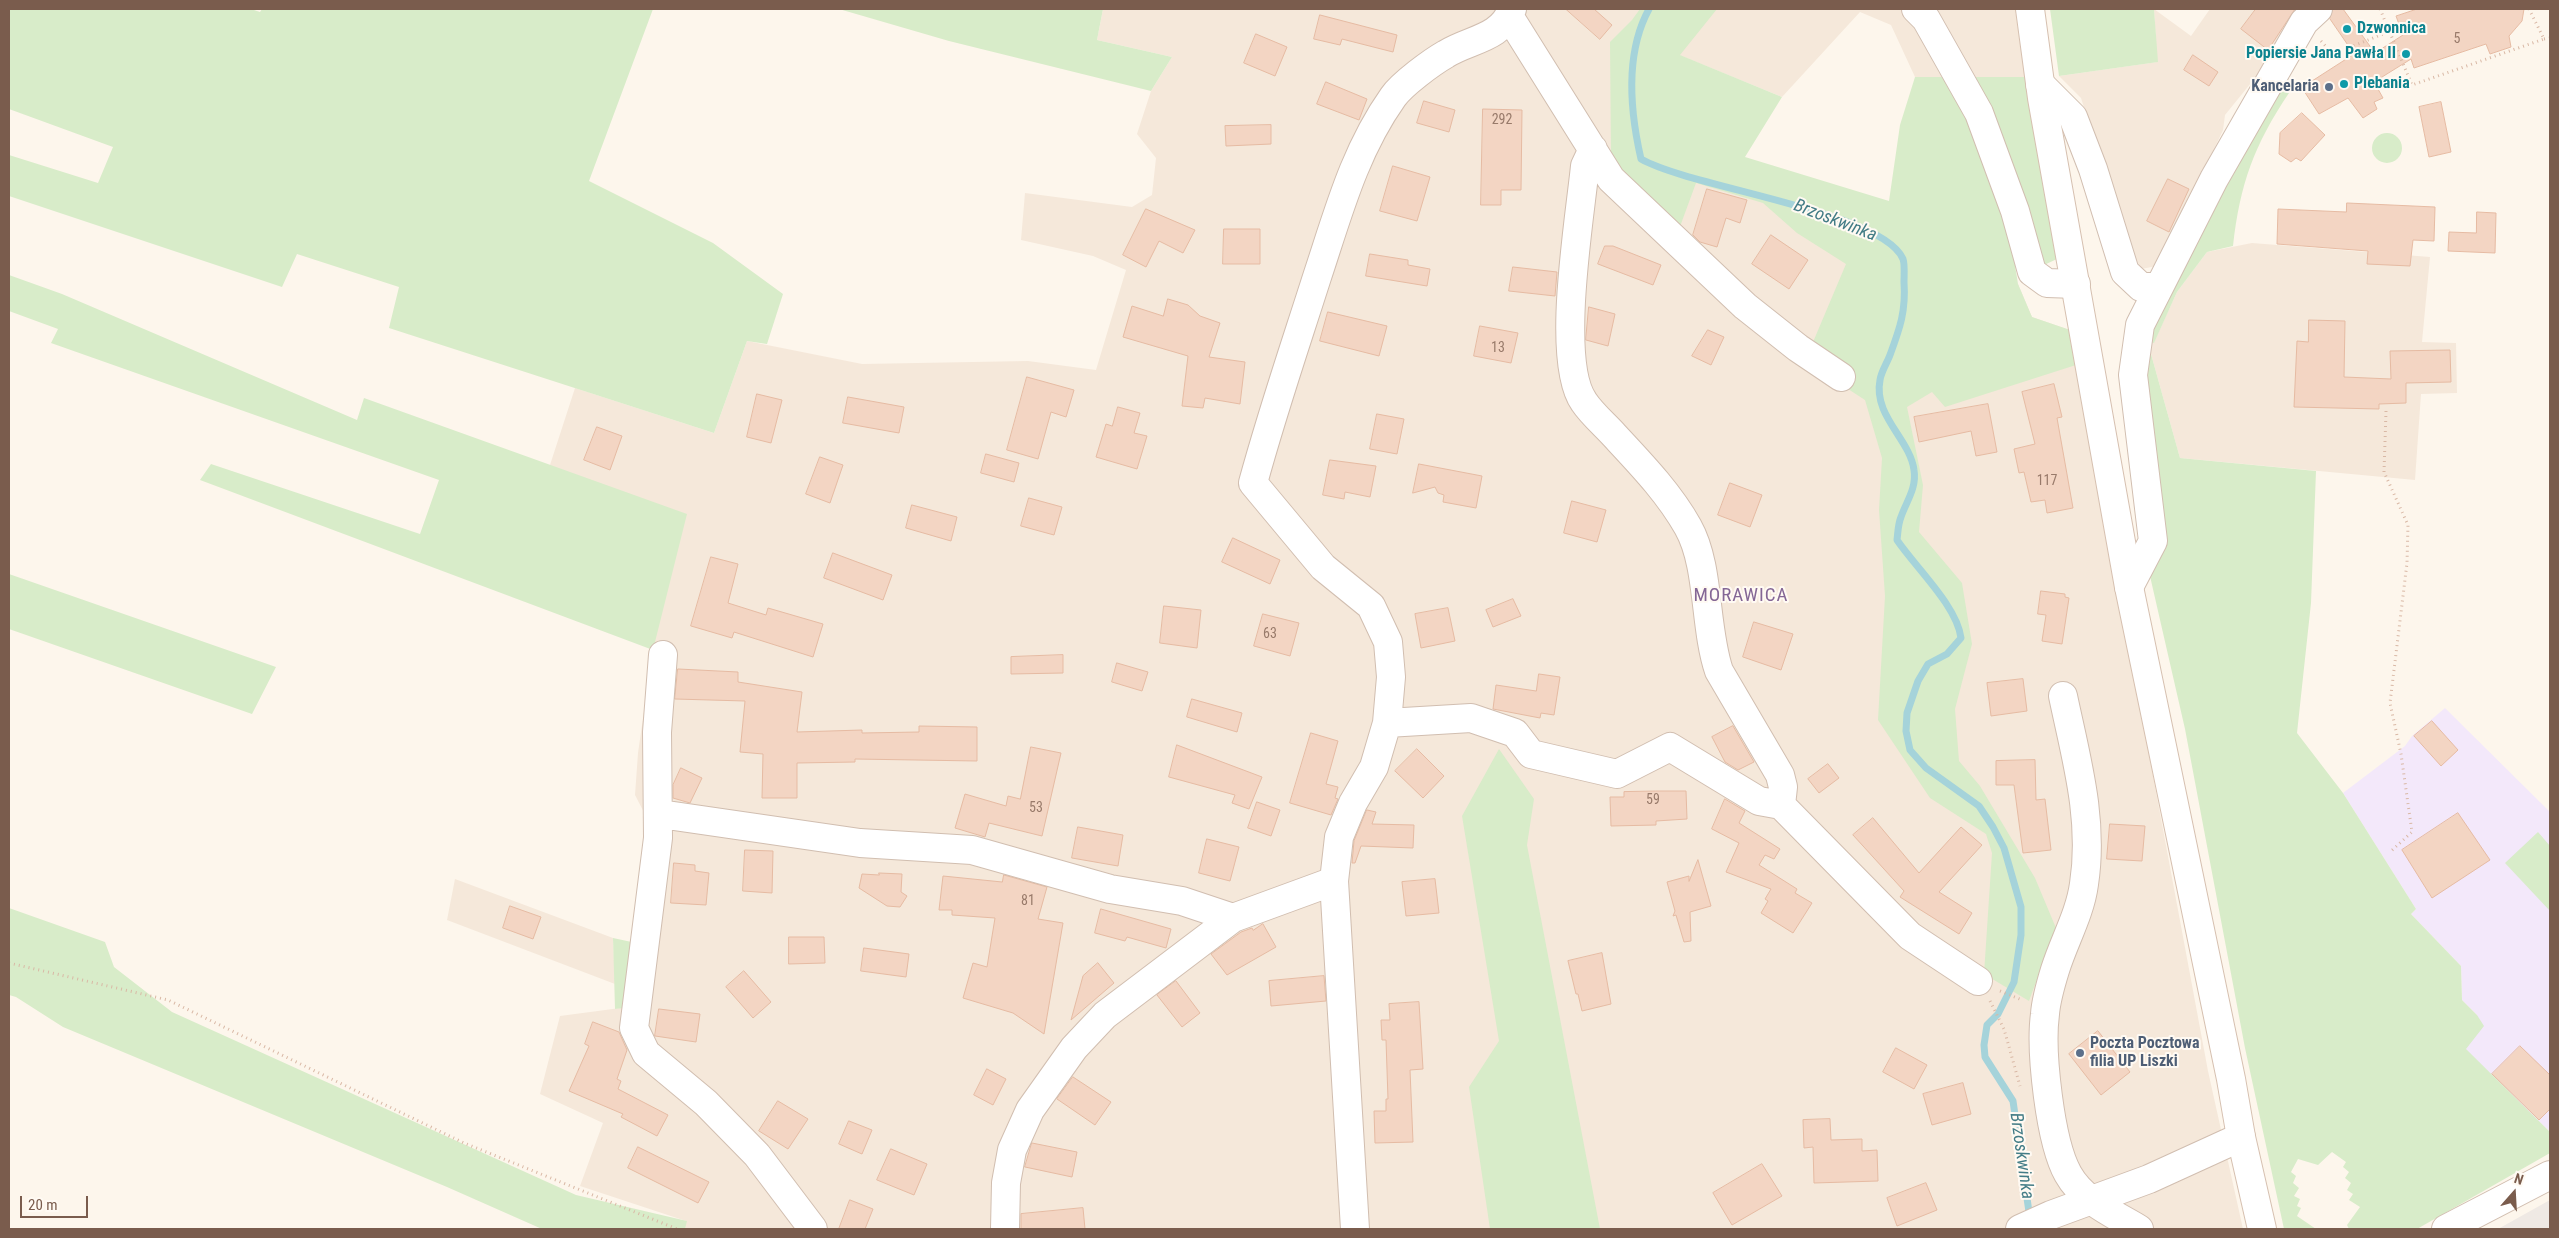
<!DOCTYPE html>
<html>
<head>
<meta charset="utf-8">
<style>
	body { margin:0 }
	#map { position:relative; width:2559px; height:1238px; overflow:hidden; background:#fdf6ec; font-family:"Roboto Condensed",sans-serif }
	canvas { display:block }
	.frame { position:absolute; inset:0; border:10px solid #7a5c4d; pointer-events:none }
	.north { position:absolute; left:2489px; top:1168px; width:50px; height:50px; -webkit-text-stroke:4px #fffaf3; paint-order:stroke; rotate:19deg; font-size:14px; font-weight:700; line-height:20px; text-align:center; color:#7a5c4d }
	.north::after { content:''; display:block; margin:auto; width:18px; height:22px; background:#7a5c4d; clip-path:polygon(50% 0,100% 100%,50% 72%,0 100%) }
	.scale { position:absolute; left:20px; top:1196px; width:68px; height:22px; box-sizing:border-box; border:2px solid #7a5c4d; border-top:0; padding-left:6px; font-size:15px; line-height:18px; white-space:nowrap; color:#7a5c4d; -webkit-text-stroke:4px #fffaf3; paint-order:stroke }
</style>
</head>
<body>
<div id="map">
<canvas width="2559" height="1238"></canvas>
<div class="frame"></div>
<div class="north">N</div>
<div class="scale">20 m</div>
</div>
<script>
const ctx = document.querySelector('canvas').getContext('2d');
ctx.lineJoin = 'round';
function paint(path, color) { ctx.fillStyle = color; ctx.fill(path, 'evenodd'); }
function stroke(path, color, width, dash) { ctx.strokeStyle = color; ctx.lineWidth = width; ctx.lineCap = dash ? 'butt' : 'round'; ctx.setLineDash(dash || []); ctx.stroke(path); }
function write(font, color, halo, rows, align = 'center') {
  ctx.font = font + ' "Roboto Condensed",sans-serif'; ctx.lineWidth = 4; ctx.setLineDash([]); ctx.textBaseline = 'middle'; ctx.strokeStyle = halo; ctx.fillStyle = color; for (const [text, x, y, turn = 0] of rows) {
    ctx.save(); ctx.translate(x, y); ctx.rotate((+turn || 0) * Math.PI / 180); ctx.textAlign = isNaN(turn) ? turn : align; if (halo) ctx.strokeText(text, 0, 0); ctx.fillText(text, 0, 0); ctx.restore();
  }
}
const residential = new Path2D(`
	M 1103,9 L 2015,9 L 2025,77 L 1915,77 L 1891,25 L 1860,12 L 1782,97 L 1679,55 L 1663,136 L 2018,284 L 2032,317 L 2070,330 L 2208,1071 L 2243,1229 L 685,1229 L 686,1221 L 580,1186 L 603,1123 L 540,1094 L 560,1016 L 643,1005 L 650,824 L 635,795 L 638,753 L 653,649 L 550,465 L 575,388 L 714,433 L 747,341 L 862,364 L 1028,361 L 1096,370 L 1126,270 L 1093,256 L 1021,240 L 1025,193 L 1132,207 L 1152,195 L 1156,158 L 1137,134 L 1151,91 L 1172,57 L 1097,40 Z
	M 2154,9 L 2191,36 L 2210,9 L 2311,9 L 2225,115 L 2223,130 L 2172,239 L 2157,266 L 2141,269 L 2129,246 L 2081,98 L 2059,76 L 2157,62 Z
	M 2252,243 L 2430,257 L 2422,342 L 2456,343 L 2457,393 L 2421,394 L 2415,480 L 2180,458 L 2151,354 L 2145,352 L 2148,341 L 2154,342 L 2177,292 L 2207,252 Z
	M 455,879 L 613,938 L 615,984 L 447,920 Z`);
const industrial = new Path2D(`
	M 2550,1200 L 2550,1229 L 2498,1229 Z`);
const education = new Path2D(`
	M 2445,708 L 2550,812 L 2550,1132 L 2465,1049 L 2477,1015 L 2462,1000 L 2461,966 L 2411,914 L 2416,909 L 2343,793 L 2405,746 L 2412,736 Z`);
const green = new Path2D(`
	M 9,9 L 251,9 L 260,12 L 262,9 L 653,9 L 589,181 L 713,243 L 783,294 L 767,344 L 747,341 L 714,433 L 389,328 L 399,287 L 297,254 L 282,287 L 9,196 L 9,155 L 98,183 L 113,147 L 9,109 Z
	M 839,9 L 1103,9 L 1097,40 L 1172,57 L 1151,91 L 949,41 Z
	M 1640,9 L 1717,9 L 1680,55 L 1782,97 L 1745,157 L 1889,201 L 1900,125 L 1915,77 L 1946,77 L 1975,127 L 2007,216 L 2018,284 L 2032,317 L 2070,330 L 2076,365 L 1945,407 L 1932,392 L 1907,407 L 1923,485 L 1919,532 L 1962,583 L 1972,644 L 1955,709 L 1959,761 L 1980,786 L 2035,878 L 2056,928 L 2029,1001 L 1984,974 L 1992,853 L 1986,834 L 1930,798 L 1878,720 L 1885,596 L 1879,510 L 1882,458 L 1865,400 L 1805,361 L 1846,264 L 1797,233 L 1763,203 L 1696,183 L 1678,232 L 1611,162 L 1610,42 L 1632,20 Z
	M 2050,9 L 2154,9 L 2158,62 L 2059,76 Z
	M 1972,77 L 2025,77 L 2057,259 L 2044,265 L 2037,255 L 2009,154 Z
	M 2279,88 L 2289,93 C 2254,145 2240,184 2233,246 L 2207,252 L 2177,292 L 2154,343 L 2148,341 L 2154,315 Z
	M2372 148a15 15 0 1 1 30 0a15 15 0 1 1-30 0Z
	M 9,275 L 62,294 L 357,420 L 364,398 L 687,514 L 653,650 L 200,480 L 211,464 L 420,534 L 439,480 L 51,343 L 58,329 L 9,311 Z
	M 2145,352 L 2151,354 L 2180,458 L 2316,471 L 2311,603 L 2297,733 L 2343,793 L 2416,909 L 2411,914 L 2461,966 L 2462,1000 L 2477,1015 L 2484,1026 L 2466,1049 L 2550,1132 L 2550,1153 L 2417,1229 L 2349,1229 L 2347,1225 L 2360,1207 L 2349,1200 L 2353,1194 L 2347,1190 L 2351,1183 L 2345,1178 L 2349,1172 L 2343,1167 L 2346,1162 L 2332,1152 L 2318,1165 L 2298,1159 L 2291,1172 L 2296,1176 L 2293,1183 L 2299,1188 L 2294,1196 L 2300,1199 L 2297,1206 L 2301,1208 L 2297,1216 L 2316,1229 L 2284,1229 L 2245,1048 L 2185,729 L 2147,563 Z
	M 9,574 L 276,667 L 252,714 L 9,629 Z
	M 1499,749 L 1534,799 L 1527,845 L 1600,1229 L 1490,1229 L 1469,1087 L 1499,1041 L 1462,816 Z
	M 2538,832 L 2550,846 L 2550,911 L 2505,863 Z
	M 9,908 L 105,942 L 114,967 L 172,1012 L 576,1195 L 687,1221 L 685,1229 L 542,1229 L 447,1187 L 63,1027 L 16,997 L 9,995 Z
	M 613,938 L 641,944 L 632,1007 L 615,1009 Z`);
const stream = new Path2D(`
	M 1649,9 C 1625,53 1630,111 1641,159 C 1692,188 1882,211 1903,259 C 1905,265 1904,275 1904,282 C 1906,311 1900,328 1890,355 C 1887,363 1881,372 1880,380 C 1873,416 1910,439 1914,470 C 1917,488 1906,502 1901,517 C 1898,524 1898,532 1897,540 C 1916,568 1957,606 1961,638 L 1947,654 L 1928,664 L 1918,681 L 1907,713 L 1906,731 L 1910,750 L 1926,768 L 1979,806 L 1993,827 L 2004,848 L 2021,907 L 2021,935 L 2014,982 L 1998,1014 L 1987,1025 L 1984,1045 L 1985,1057 L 2013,1101 L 2030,1219`);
const building = new Path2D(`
	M 1566,9 L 1594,9 L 1612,25 L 1600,39 Z
	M 2256,9 L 2295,9 L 2268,50 L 2241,29 Z
	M 2333,9 L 2343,9 L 2375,53 L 2403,35 L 2396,16 L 2417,9 L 2524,9 L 2522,21 L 2509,36 L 2511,47 L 2490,54 L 2486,44 L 2414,68 L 2411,59 L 2374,82 L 2383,98 L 2374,102 L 2377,109 L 2363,118 L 2348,98 L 2319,114 L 2304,91 L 2314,86 L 2312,81 L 2354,54 L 2330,19 Z
	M 1320,15 L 1397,35 L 1393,52 L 1342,39 L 1340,45 L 1314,39 Z
	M 1256,34 L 1287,47 L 1275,76 L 1244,63 Z
	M 2193,55 L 2218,72 L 2209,86 L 2184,70 Z
	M 1326,82 L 1367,99 L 1359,120 L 1317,104 Z
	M 1424,101 L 1455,110 L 1449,132 L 1417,123 Z
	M 2441,102 L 2451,152 L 2429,157 L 2419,107 Z
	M 1483,109 L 1522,110 L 1521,190 L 1501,190 L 1501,205 L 1481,205 Z
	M 2302,113 L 2325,135 L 2301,161 L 2296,158 L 2291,162 L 2279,154 L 2280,133 Z
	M 1271,125 L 1271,144 L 1226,146 L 1225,126 Z
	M 1393,166 L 1430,177 L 1417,221 L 1380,211 Z
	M 2168,179 L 2189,189 L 2169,232 L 2147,221 Z
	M 1707,189 L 1747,200 L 1740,223 L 1726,218 L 1717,247 L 1700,242 L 1693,235 Z
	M 2347,203 L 2435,207 L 2434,241 L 2413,240 L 2410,266 L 2367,264 L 2368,251 L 2277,244 L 2278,209 L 2346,212 Z
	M 1146,209 L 1195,230 L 1183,253 L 1159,241 L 1146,267 L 1123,255 Z
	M 2477,212 L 2496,213 L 2495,253 L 2448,251 L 2449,232 L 2476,233 Z
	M 1224,229 L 1260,229 L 1260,264 L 1223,264 Z
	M 1771,235 L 1808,260 L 1789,289 L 1752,264 Z
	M 1605,246 L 1613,246 L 1661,265 L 1653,285 L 1598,264 Z
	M 1370,254 L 1408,260 L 1408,265 L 1430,269 L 1427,286 L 1366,276 Z
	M 1513,267 L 1557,272 L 1555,296 L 1509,291 Z
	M 1168,299 L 1188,305 L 1200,316 L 1220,323 L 1209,357 L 1245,362 L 1240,404 L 1205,398 L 1203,408 L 1182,406 L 1188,356 L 1123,337 L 1132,306 L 1163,316 Z
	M 1589,307 L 1615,314 L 1608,346 L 1586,340 Z
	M 1328,312 L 1387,326 L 1379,356 L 1320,341 Z
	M 2309,320 L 2345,321 L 2344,377 L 2391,379 L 2390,351 L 2450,350 L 2451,382 L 2406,383 L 2406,403 L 2379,404 L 2379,409 L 2294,407 L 2297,341 L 2308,342 Z
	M 1480,326 L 1518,333 L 1511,363 L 1474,356 Z
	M 1708,330 L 1724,337 L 1711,365 L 1692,356 Z
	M 1027,377 L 1074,390 L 1066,417 L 1051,412 L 1038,459 L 1007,450 Z
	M 2054,384 L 2062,417 L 2057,418 L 2073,508 L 2047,513 L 2045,500 L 2031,502 L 2024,472 L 2019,473 L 2014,449 L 2035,444 L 2022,392 Z
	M 757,394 L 782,400 L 771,443 L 747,437 Z
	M 848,397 L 904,407 L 899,433 L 843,423 Z
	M 1988,404 L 1997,452 L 1976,456 L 1971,431 L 1919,442 L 1914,417 Z
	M 1118,407 L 1140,413 L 1134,433 L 1147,436 L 1137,469 L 1096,457 L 1106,424 L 1112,426 Z
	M 1377,414 L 1404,419 L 1397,454 L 1370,449 Z
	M 597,427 L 622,436 L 610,470 L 584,460 Z
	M 986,454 L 1019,463 L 1014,482 L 981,473 Z
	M 820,457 L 843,465 L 830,503 L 806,494 Z
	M 1330,460 L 1376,466 L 1370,497 L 1345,492 L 1344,499 L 1323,495 Z
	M 1419,464 L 1482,476 L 1476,508 L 1443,502 L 1444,495 L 1438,493 L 1435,487 L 1413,493 Z
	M 1730,483 L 1762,495 L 1750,527 L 1718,515 Z
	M 1029,498 L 1062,507 L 1054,535 L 1021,526 Z
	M 1572,501 L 1606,510 L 1597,542 L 1564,533 Z
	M 912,505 L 957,517 L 951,541 L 906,528 Z
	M 1233,538 L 1280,560 L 1270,584 L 1222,562 Z
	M 833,553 L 892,575 L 883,600 L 824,578 Z
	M 711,557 L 738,564 L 728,603 L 766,615 L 768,608 L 823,624 L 813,657 L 734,632 L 732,638 L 691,626 Z
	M 2041,591 L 2065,594 L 2065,597 L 2069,598 L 2062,644 L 2042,641 L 2046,615 L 2038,614 Z
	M 1513,599 L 1521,616 L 1493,627 L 1486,610 Z
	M 1164,606 L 1201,610 L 1197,648 L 1160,643 Z
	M 1448,608 L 1455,641 L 1421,648 L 1415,614 Z
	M 1263,614 L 1299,623 L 1290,656 L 1254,646 Z
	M 1754,622 L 1793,634 L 1781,670 L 1743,657 Z
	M 1063,655 L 1063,673 L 1011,674 L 1011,657 Z
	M 1117,663 L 1148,672 L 1142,691 L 1112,682 Z
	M 678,669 L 738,672 L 738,682 L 802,692 L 797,732 L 862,730 L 862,733 L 919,732 L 919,726 L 977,727 L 977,761 L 855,759 L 855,762 L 797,763 L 797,798 L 762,798 L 763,754 L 740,752 L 745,701 L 675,699 Z
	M 1539,674 L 1560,677 L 1554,715 L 1541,713 L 1540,718 L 1493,709 L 1496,685 L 1536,691 Z
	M 2023,679 L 2027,711 L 1991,716 L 1987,683 Z
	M 1192,699 L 1242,713 L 1237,732 L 1187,717 Z
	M 2432,721 L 2458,750 L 2441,766 L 2414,736 Z
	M 1733,726 L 1754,762 L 1738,770 L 1725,762 L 1712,737 Z
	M 1311,733 L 1338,741 L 1326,784 L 1338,787 L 1335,798 L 1338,799 L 1331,815 L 1290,803 Z
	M 1177,745 L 1262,777 L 1249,809 L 1232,803 L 1235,795 L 1169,777 Z
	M 1031,747 L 1061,753 L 1042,836 L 989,823 L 985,837 L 955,828 L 965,794 L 1006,806 L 1008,796 L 1020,799 Z
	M 1417,749 L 1444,776 L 1423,798 L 1395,771 Z
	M 2035,760 L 2036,800 L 2045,799 L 2051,850 L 2023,853 L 2014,785 L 1996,785 L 1996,761 Z
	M 1828,764 L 1839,778 L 1819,793 L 1808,779 Z
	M 681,768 L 702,778 L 690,803 L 673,798 L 673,785 Z
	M 1656,791 L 1686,791 L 1687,819 L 1656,821 L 1656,825 L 1611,826 L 1610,797 L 1624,797 L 1624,792 Z
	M 1725,799 L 1745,811 L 1739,823 L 1780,849 L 1774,859 L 1765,855 L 1759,865 L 1797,889 L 1795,893 L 1812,903 L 1793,933 L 1761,913 L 1768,901 L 1765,899 L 1771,889 L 1726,872 L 1739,843 L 1712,829 Z
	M 1257,802 L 1280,810 L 1271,836 L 1248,828 Z
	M 1367,810 L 1376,812 L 1372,824 L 1414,825 L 1413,848 L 1361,846 L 1355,863 L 1352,863 L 1354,841 Z
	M 2458,813 L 2490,860 L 2432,898 L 2402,850 Z
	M 1873,818 L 1919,873 L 1961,827 L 1982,845 L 1939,892 L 1972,913 L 1959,934 L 1900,897 L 1904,891 L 1853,835 Z
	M 2110,824 L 2145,826 L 2142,861 L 2107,859 Z
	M 1078,827 L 1123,835 L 1118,866 L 1072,858 Z
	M 1207,839 L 1239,847 L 1230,881 L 1199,873 Z
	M 745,850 L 773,851 L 772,893 L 743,891 Z
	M 1698,860 L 1711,906 L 1690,912 L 1691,941 L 1684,942 L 1676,915 L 1673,916 L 1675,911 L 1667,882 L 1689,876 L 1689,881 Z
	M 674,863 L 695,865 L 695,871 L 709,873 L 706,905 L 671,903 Z
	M 879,873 L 902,874 L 901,892 L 907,896 L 900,907 L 887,906 L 859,888 L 862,874 L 879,875 Z
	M 1004,875 L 1047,887 L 1038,919 L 1063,923 L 1044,1034 L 1013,1013 L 963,998 L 973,963 L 987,967 L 995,918 L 952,915 L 952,910 L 939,910 L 943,876 L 1002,882 Z
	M 1435,879 L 1439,913 L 1406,916 L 1402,882 Z
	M 510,906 L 541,917 L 533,939 L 503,928 Z
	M 1101,909 L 1171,929 L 1166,948 L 1127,937 L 1125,941 L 1095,933 Z
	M 1263,924 L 1276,947 L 1227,975 L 1211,954 L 1241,932 L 1252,928 L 1253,930 Z
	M 789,937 L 824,937 L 825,963 L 789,964 Z
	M 864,948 L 909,954 L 906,977 L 861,971 Z
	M 1602,953 L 1611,1004 L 1582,1011 L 1578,994 L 1576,994 L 1568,961 Z
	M 1098,963 L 1114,983 L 1071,1020 L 1083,976 Z
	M 744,971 L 771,1002 L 753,1018 L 726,987 Z
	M 1324,976 L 1326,1001 L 1271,1006 L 1269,981 Z
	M 1176,981 L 1200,1013 L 1182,1027 L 1157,995 Z
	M 1419,1002 L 1423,1069 L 1410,1070 L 1413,1142 L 1375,1143 L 1374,1111 L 1386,1111 L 1386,1099 L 1388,1099 L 1386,1040 L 1382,1040 L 1381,1020 L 1390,1020 L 1389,1004 Z
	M 659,1009 L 700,1014 L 696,1042 L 655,1036 Z
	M 593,1022 L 619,1032 L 627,1050 L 617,1079 L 621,1081 L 618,1089 L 668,1115 L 657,1136 L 621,1117 L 623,1114 L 569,1091 L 589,1046 L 585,1044 Z
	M 2098,1031 L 2130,1072 L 2101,1095 L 2069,1054 Z
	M 2520,1046 L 2550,1075 L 2550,1109 L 2539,1120 L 2492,1074 Z
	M 1896,1048 L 1927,1065 L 1914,1089 L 1883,1072 Z
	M 987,1069 L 1006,1079 L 993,1105 L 974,1095 Z
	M 1073,1077 L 1111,1102 L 1095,1125 L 1057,1099 Z
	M 1963,1083 L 1971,1114 L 1932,1125 L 1923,1094 Z
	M 778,1101 L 808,1119 L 788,1149 L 759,1131 Z
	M 1830,1119 L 1831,1140 L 1862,1139 L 1862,1151 L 1877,1150 L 1878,1181 L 1814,1183 L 1813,1147 L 1804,1148 L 1803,1120 Z
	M 849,1121 L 872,1130 L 862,1154 L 839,1144 Z
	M 1032,1143 L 1077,1152 L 1072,1177 L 1025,1167 Z
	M 638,1147 L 709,1182 L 698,1203 L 628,1168 Z
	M 891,1149 L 927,1164 L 914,1195 L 877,1180 Z
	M 1762,1164 L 1782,1196 L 1732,1225 L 1713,1193 Z
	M 1926,1183 L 1937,1210 L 1897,1226 L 1887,1198 Z
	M 850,1200 L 873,1209 L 865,1229 L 839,1229 Z
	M 1083,1208 L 1085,1229 L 1021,1229 L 1021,1214 Z`);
const path = new Path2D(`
	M 2380,9 L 2412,85 L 2544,39 L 2529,9
	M 2544,39 L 2550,38
	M 2321,41 L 2333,54 L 2388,32
	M 2386,411 L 2384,472 L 2408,525 L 2407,563 L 2390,703 L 2401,754 L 2412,832 L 2390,852
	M 9,963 L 168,1000 L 464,1143 L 677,1229
	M 2000,991 L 2022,1000
	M 1990,1001 L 2004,1029 L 2020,1086`);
const street = new Path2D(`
	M 1916,9 L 1926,19 L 1979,113 L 2015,211 L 2032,272 L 2047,283 L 2076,284
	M 1509,16 L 1611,179 L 1745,306 L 1798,348 L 1841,377
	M 2040,84 L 2073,117 L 2093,169 L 2125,272 L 2141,287 L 2159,287
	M 1593,149 L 1585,166 C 1580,218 1555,361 1584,402 C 1592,414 1605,425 1614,435 C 1641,464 1669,493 1688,527 C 1710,566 1704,627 1719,671 L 1780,775 L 1783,787 L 1781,805
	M 2129,587 L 2153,541 L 2133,375 L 2140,325 L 2214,179 L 2304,22 L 2318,9
	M 663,655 L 657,732 L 658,838 L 634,1028 L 646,1053 L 706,1103 L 757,1155 L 813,1229
	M 2063,696 C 2076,758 2094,819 2084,884 C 2080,914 2064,941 2055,970 C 2051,983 2046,1000 2045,1014 C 2040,1051 2050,1142 2068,1174 C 2083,1201 2114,1214 2139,1229
	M 1387,723 L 1471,718 L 1515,733 L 1531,754 L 1617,774 L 1670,747 L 1759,801 L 1781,805 L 1910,936 L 1978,981
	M 660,814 L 860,843 L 972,850 L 1110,889 L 1182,901 L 1233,918
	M 1005,1229 L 1006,1183 L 1012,1150 L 1030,1110 L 1074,1048 L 1105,1015 L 1233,918 L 1334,881
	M 1355,1229 L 1334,881 L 1339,837 L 1353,803 L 1374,767 L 1387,723 L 1391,677 L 1388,642 L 1371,606 L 1323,567 L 1253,483 C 1272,413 1295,346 1317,277 C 1338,214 1354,152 1393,97 C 1402,84 1432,62 1446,54 C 1470,39 1501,39 1512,9
	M 2020,1229 L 2051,1215 L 2149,1179 L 2241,1137
	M 2446,1229 L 2550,1175`);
const secondary = new Path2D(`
	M 2030,9 L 2042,98 L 2129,587 L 2231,1079 L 2241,1137 L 2262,1229`);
const markers = [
	[2347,29,5,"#0f9aa8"],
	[2406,54,5,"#0f9aa8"],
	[2344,84,5,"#0f9aa8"],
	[2329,87,5,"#5c6f8a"],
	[2080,1053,5,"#5c6f8a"]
];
const numberNames = [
	["5",2457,39],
	["292",1502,120],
	["13",1498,348],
	["117",2047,481],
	["63",1270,634],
	["59",1653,800],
	["53",1036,808],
	["81",1028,901]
];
const cultureNames = [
	["Dzwonnica",2357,29],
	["Popiersie Jana Pawła II",2396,54,"right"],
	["Plebania",2354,84]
];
const serviceNames = [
	["Kancelaria",2319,87],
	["Poczta Pocztowa",2090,1044,"left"],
	["filia UP Liszki",2090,1062,"left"]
];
const waterNames = [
	["Brzoskwinka",1835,221,21],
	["Brzoskwinka",2021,1156,82]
];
const quarterNames = [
	["MORAWICA",1741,596]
];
paint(residential, '#f5e8da');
paint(industrial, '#efe9e4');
paint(education, '#f3e8fa');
paint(green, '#d8ecc9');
stroke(stream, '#a5d3da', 7);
paint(building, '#f3d5c3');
stroke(building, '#e6bba3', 1);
stroke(street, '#d1beb0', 30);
stroke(secondary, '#d6c0b0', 30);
stroke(path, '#d9b8a5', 3, [1, 4]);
stroke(street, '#fff', 28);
stroke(secondary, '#fff', 28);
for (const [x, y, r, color] of markers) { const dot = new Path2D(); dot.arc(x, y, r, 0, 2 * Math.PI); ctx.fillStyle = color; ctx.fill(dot); stroke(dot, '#fffaf3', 2); }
write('14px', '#987a6a', null, numberNames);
write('bold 16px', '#0d838f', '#fffaf3', cultureNames, 'left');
write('bold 16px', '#4e5e75', '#fffaf3', serviceNames, 'right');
write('italic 18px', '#437c86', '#fffaf3', waterNames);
ctx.letterSpacing = '1px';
write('19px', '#846695', '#fffaf3', quarterNames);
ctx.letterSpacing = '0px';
</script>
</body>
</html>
